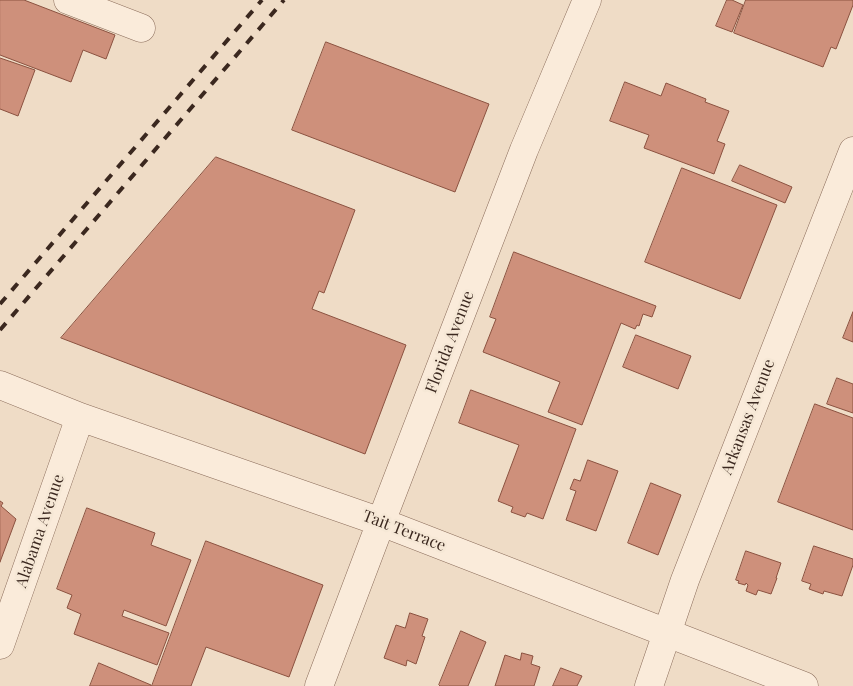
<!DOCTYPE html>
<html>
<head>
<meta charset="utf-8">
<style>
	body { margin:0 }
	canvas { display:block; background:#efdcc6 }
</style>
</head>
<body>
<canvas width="853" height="686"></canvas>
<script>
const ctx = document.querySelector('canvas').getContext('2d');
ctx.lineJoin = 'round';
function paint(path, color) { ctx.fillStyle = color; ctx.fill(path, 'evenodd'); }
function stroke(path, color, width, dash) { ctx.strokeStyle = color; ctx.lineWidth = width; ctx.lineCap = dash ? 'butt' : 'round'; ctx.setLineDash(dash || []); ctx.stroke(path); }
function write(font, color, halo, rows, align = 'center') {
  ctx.font = font + ' "Playfair Display",serif'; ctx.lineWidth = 5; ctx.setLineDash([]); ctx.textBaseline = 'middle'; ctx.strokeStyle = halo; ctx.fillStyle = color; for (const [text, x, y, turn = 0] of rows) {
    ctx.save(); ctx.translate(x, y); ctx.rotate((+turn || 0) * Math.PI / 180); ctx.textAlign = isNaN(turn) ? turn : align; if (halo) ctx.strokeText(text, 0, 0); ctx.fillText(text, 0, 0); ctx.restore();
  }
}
const building = new Path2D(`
	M 0,0 L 24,0 L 115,35 L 106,59 L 83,50 L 71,82 L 0,55 Z
	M 727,0 L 732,0 L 743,5 L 732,32 L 716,26 Z
	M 746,0 L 853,0 L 853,5 L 836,49 L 831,47 L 823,67 L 734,33 Z
	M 326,42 L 489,104 L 455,192 L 292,130 Z
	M 0,58 L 35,70 L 18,116 L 0,109 Z
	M 625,82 L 661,96 L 666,83 L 706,99 L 705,102 L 729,111 L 717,141 L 725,144 L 714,174 L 644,148 L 649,135 L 610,121 Z
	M 216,157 L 355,210 L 324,293 L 319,291 L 312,309 L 406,345 L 365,454 L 61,338 Z
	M 740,165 L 792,187 L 785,203 L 732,181 Z
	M 682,168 L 777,205 L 740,299 L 645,262 Z
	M 514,252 L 656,306 L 652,317 L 643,314 L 639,326 L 637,325 L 635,329 L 621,323 L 582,425 L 548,412 L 560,382 L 483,352 L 496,319 L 490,317 Z
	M 853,312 L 853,342 L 843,338 Z
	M 636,335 L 691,356 L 678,389 L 623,367 Z
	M 837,378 L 853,384 L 853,413 L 827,404 Z
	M 471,390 L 576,429 L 543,519 L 527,513 L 525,517 L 511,512 L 513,507 L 498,501 L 519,445 L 459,423 Z
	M 815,404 L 853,418 L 853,530 L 778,502 Z
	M 588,460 L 618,471 L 596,531 L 566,520 L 576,491 L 570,489 L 574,479 L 580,481 Z
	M 651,483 L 681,495 L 658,555 L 628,543 Z
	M 0,501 L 3,503 L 1,506 L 16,519 L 0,562 Z
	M 87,508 L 155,533 L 151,545 L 191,560 L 166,626 L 124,610 L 122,616 L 169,633 L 157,665 L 74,634 L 81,614 L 67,608 L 72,595 L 57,589 Z
	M 206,541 L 323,585 L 289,677 L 206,647 L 191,686 L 152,686 Z
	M 814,546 L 853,559 L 853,565 L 842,596 L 824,591 L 823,594 L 809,589 L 811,584 L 802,581 Z
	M 746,551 L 781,563 L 776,578 L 777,578 L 771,594 L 758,590 L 756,595 L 746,591 L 748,585 L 746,583 L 745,585 L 738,583 L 739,581 L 736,580 Z
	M 410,613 L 428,619 L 422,636 L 425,637 L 416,664 L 407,660 L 406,666 L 384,658 L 396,625 L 405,628 Z
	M 461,631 L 486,642 L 468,686 L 440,686 L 439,685 Z
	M 522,653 L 533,656 L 531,664 L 540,667 L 534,686 L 495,686 L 505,655 L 520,660 Z
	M 99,663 L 151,685 L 151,686 L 90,686 Z
	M 561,668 L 582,676 L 577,686 L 553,686 Z`);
const minor = new Path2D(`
	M 68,0 L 141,28
	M 0,385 L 80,417 L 381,522 L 804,686
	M 0,645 L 80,417
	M 319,686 L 381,522 L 524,150 L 587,0
	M 649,686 L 685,580 L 853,151`);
const rail = new Path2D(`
	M 0,304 L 262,0
	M 0,330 L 284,0`);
const streetNames = [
	["Florida Avenue",450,342,-69],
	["Arkansas Avenue",748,417,-69],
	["Alabama Avenue",40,531,-71],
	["Tait Terrace",404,531,21]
];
paint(building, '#ce907b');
stroke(building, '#8b5240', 1);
stroke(minor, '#8b6d5b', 29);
stroke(minor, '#faebda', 28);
stroke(rail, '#3b281f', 4, [9, 9]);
write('16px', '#3b281f', '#f6e8d6', streetNames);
</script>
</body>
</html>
